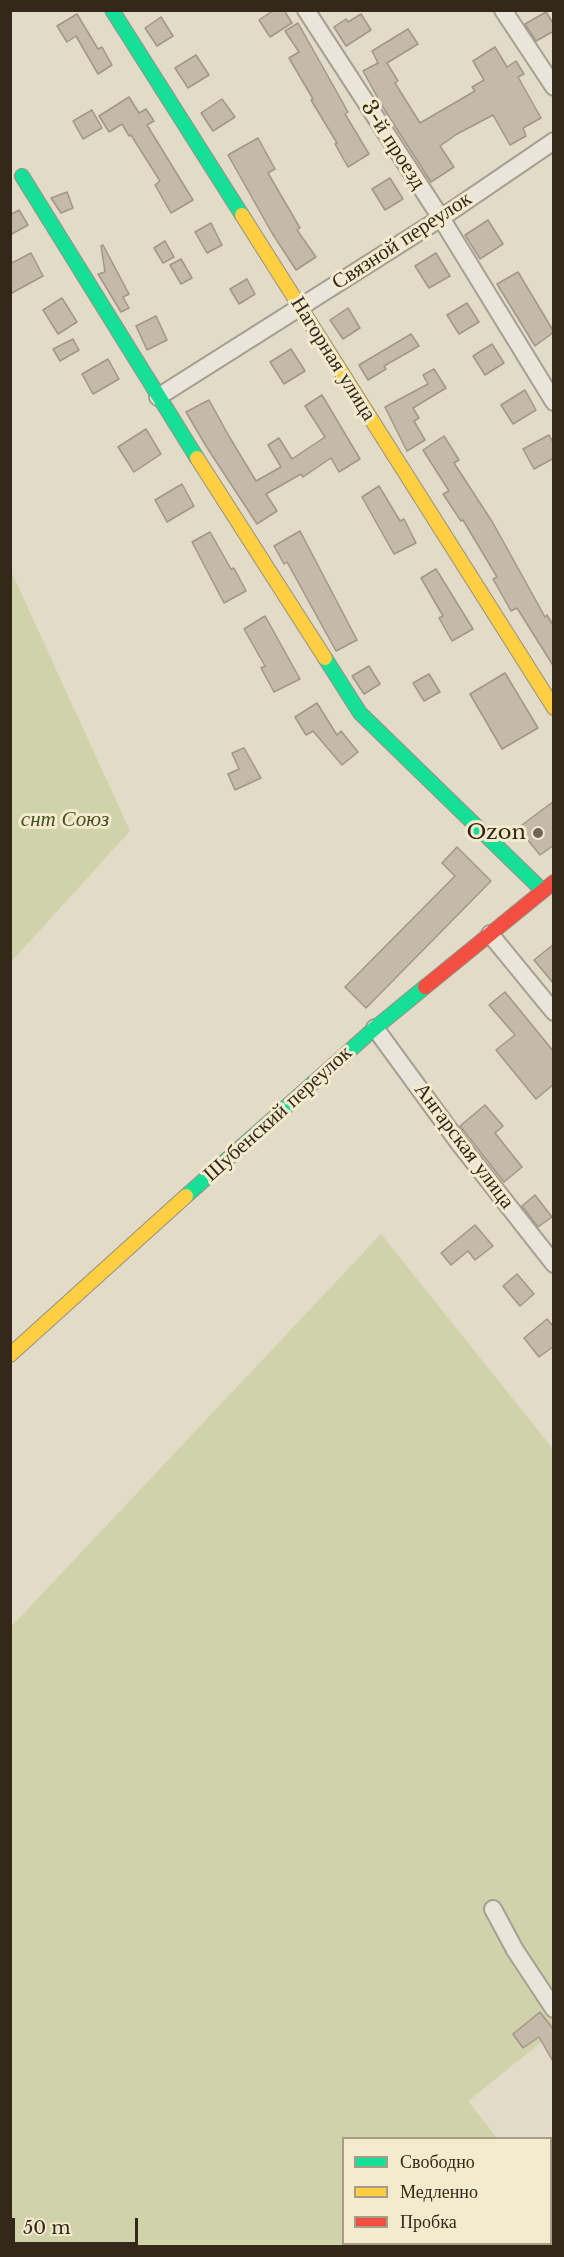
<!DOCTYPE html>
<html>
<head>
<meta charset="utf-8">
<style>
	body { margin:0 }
	#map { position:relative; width:564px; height:2257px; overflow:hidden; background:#e2dbc8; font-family:"Libre Baskerville",serif }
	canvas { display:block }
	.frame { position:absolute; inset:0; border:12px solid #34281b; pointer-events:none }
	.legend { position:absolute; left:342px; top:2137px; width:210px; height:108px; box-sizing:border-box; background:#f4eacd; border:2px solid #a79c86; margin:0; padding:8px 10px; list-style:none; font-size:18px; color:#34281b }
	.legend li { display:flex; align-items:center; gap:12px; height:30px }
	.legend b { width:30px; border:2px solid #a79c86 }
	.scale { position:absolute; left:12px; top:2218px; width:126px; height:27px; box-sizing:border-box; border:3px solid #34281b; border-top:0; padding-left:8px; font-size:18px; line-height:21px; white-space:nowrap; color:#34281b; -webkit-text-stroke:4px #f4eacd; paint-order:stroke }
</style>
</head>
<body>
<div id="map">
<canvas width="564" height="2257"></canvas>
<div class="frame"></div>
<ul class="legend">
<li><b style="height:8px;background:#16e098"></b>Свободно</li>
<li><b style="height:8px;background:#ffcf43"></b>Медленно</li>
<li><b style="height:8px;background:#f24e42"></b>Пробка</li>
</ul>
<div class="scale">50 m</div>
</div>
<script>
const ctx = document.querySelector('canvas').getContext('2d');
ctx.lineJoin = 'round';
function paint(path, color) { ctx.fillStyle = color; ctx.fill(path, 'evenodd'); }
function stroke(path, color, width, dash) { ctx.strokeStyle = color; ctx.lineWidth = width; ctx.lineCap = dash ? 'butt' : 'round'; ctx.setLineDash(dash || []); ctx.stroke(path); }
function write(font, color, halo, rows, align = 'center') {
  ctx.font = font + ' "Libre Baskerville",serif'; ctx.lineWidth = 6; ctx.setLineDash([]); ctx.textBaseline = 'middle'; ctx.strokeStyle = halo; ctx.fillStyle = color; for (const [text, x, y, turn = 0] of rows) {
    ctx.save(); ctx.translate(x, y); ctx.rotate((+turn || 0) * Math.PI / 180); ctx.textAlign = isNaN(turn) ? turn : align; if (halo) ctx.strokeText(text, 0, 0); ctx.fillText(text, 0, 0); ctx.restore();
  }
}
const green = new Path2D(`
	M 11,571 L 130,831 L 11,962 L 10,962 Z
	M 381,1234 L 553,1449 L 554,2032 L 468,2101 L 497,2138 L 344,2138 L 344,2244 L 550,2244 L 551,2207 L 553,2211 L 553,2246 L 11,2246 L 10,1628 Z`);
const building = new Path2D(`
	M 274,10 L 284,10 L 292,23 L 270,37 L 259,20 Z
	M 546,12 L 554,25 L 554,31 L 536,41 L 525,24 Z
	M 77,14 L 98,49 L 102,47 L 112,65 L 98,74 L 76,36 L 67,42 L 57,26 Z
	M 361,14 L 371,30 L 346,46 L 334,27 L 346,19 L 348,22 Z
	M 161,17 L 173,36 L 157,46 L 145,28 Z
	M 298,23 L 348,112 L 345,114 L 369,154 L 348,167 L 335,144 L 337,143 L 311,100 L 313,99 L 289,58 L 299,52 L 285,31 Z
	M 408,29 L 418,44 L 387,63 L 398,81 L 395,83 L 420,123 L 475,91 L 472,87 L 484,80 L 473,61 L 495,47 L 507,67 L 516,61 L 524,74 L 518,77 L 541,118 L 523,128 L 526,136 L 510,145 L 493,115 L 457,134 L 440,146 L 454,167 L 431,182 L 384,109 L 363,71 L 378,63 L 372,51 Z
	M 196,55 L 209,75 L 188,88 L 175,68 Z
	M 129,97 L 139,113 L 146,109 L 154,121 L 147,125 L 193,200 L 171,213 L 155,185 L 160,181 L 131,135 L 129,136 L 122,124 L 109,132 L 99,116 Z
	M 222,99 L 235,117 L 213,131 L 201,113 Z
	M 92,110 L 102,128 L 83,139 L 73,121 Z
	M 258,138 L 275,169 L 268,173 L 300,228 L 297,230 L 316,257 L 296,270 L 272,233 L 228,155 Z
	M 390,178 L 403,199 L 385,210 L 372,189 Z
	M 67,192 L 73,208 L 61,213 L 51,198 Z
	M 19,210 L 28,225 L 10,235 L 10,215 Z
	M 488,220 L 503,244 L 480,259 L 465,235 Z
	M 211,223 L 222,245 L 207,253 L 195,232 Z
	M 165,241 L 174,257 L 163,263 L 154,248 Z
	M 103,245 L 129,294 L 123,297 L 129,308 L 121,312 L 98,274 L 105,272 L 101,246 Z
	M 31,253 L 43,276 L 10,294 L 10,264 Z
	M 436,253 L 450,276 L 429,288 L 415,266 Z
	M 181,259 L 192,278 L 181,284 L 170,265 Z
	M 518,272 L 554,332 L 535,346 L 497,284 Z
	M 247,279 L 255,294 L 239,304 L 230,289 Z
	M 62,298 L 77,322 L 58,334 L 43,310 Z
	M 467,303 L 479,322 L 459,334 L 447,315 Z
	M 348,308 L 360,328 L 343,339 L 330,320 Z
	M 156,316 L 167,340 L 147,350 L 136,326 Z
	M 411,334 L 419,346 L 384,366 L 386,369 L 368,380 L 359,365 Z
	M 73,339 L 79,350 L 60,361 L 53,349 Z
	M 492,344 L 504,363 L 485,375 L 473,356 Z
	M 291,349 L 305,371 L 284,384 L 270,362 Z
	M 108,359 L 119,379 L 93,394 L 82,374 Z
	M 434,369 L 446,388 L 413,408 L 419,418 L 414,421 L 425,440 L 407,451 L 385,407 L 428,384 L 423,375 Z
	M 525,390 L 536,410 L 513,424 L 501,405 Z
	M 322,395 L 360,459 L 339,472 L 331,458 L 303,477 L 301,474 L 266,494 L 277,511 L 257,524 L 206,446 L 186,412 L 209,400 L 230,438 L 256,481 L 281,467 L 268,445 L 279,438 L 292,459 L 325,437 L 305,406 Z
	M 146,429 L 161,454 L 134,472 L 118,447 Z
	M 549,435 L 554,444 L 554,458 L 534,469 L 523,449 Z
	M 444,436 L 459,460 L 454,463 L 493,523 L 545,617 L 547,615 L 554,627 L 554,667 L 517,608 L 511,611 L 493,579 L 497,577 L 463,520 L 461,521 L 443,494 L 449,491 L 423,450 Z
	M 182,484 L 194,506 L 167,522 L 155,500 Z
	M 379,486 L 400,521 L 404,519 L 416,543 L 394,554 L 362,497 Z
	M 300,531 L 357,640 L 336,651 L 287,562 L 284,564 L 274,546 Z
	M 210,532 L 231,569 L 234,568 L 246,591 L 224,603 L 192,542 Z
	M 436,569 L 473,629 L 452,641 L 439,618 L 443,616 L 421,578 Z
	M 265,616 L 300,679 L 274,692 L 261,668 L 265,666 L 244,629 Z
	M 369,666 L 380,684 L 364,694 L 352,676 Z
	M 505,673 L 538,728 L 502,749 L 470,694 Z
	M 429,674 L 440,692 L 424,701 L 413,683 Z
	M 317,703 L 337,735 L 341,731 L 358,752 L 342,765 L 313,731 L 306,735 L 295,717 Z
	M 244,748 L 261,778 L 235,790 L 228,774 L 239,769 L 232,753 Z
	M 554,801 L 554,845 L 540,855 L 518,828 Z
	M 457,847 L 491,881 L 366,1008 L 345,987 L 455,876 L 442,863 Z
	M 554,944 L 554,984 L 534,960 Z
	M 505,992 L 554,1052 L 554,1084 L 536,1099 L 496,1050 L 515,1035 L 489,1005 Z
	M 485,1105 L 503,1126 L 495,1133 L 522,1167 L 504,1182 L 460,1126 Z
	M 535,1195 L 552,1217 L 538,1227 L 522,1206 Z
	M 475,1225 L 493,1246 L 475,1260 L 468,1251 L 451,1265 L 441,1253 Z
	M 517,1274 L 534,1294 L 520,1306 L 503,1286 Z
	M 547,1319 L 554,1327 L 554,1346 L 539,1357 L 524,1338 Z
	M 540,2012 L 554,2030 L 554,2063 L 539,2037 L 523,2048 L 513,2034 Z`);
const street = new Path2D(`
	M 306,10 L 441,218 L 554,402
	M 503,10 L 554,87
	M 158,397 L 441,218 L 554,141
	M 490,934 L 554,1012
	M 375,1028 L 459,1143 L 554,1264
	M 493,1909 L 515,1950 L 554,2009`);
const fast = new Path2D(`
	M 112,10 L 242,215
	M 22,176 L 197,458
	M 325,658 L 360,713 L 543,891
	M 186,1196 L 375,1028 L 425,987`);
const slow = new Path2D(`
	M 242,215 L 554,708
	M 197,458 L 325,658
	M 10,1355 L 186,1196`);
const jam = new Path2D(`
	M 425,987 L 554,882`);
const markers = [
	[538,833,6,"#716758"]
];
const streetNames = [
	["3-й проезд",393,145,57],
	["Связной переулок",402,241,-33],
	["Нагорная улица",333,359,58],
	["Шубенский переулок",278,1114,-42],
	["Ангарская улица",464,1146,53]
];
const parkNames = [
	["снт Союз",65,820]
];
const poiNames = [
	["Ozon",526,833]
];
paint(green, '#d0d2aa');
paint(building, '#c5b9a9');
stroke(building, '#a19688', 1.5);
stroke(street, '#a69f92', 20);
stroke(fast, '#968f82', 16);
stroke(slow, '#968f82', 16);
stroke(jam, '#968f82', 16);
stroke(street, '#eae5da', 16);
stroke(fast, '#16e098', 14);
stroke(slow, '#ffcf43', 14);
stroke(jam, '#f24e42', 14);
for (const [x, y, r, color] of markers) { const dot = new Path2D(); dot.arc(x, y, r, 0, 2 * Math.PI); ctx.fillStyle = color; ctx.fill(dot); stroke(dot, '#f4eacd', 2); }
write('21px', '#34281b', '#f4eacd', streetNames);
write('italic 21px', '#435022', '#f4eacd', parkNames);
write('21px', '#34281b', '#f4eacd', poiNames, 'right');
</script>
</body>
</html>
